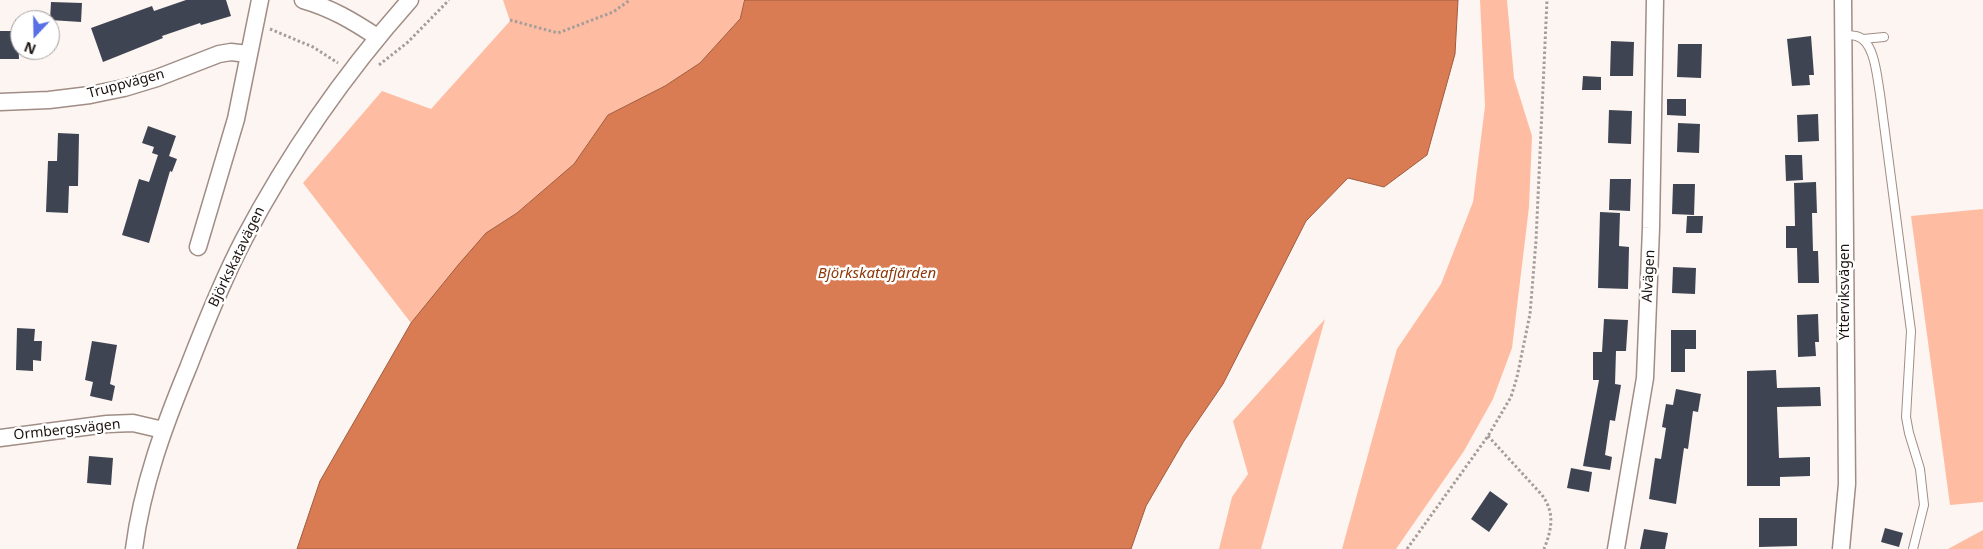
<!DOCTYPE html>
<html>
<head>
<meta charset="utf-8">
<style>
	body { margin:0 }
	#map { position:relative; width:1983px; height:549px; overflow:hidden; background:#fdf5f1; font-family:"Noto Sans",sans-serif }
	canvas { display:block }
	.north { position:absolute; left:10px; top:10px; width:50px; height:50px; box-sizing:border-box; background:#fff; border:1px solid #a4a1a0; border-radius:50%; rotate:201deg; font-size:14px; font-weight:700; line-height:20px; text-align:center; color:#1b1411 }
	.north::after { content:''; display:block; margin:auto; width:18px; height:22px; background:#586fe5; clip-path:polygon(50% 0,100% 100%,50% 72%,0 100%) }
</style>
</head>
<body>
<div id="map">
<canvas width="1983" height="549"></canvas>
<div class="north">N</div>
</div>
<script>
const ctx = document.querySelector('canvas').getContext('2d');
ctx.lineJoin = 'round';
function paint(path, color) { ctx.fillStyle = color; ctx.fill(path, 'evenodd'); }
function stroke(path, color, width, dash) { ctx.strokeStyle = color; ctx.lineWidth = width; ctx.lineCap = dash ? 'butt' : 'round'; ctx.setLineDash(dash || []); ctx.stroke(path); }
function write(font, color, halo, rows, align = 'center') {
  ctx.font = font + ' "Noto Sans",sans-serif'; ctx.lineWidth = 5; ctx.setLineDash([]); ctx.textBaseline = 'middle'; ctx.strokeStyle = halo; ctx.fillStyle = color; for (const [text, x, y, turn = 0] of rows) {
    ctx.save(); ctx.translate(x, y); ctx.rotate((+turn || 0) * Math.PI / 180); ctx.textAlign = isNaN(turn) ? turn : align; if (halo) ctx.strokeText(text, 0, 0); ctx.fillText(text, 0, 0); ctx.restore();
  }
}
const green = new Path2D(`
	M 503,0 L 745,0 L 740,19 L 700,63 L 665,86 L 608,115 L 574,164 L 517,213 L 486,233 L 411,323 L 303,183 L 382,91 L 431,109 L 510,21 Z
	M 1480,0 L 1507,0 L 1514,78 L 1532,136 L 1529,207 L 1512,348 L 1493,399 L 1464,451 L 1396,549 L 1342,549 L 1397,349 L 1441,284 L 1473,202 L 1485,106 Z
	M 1983,209 L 1983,502 L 1950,505 L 1911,216 Z
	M 1325,319 L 1261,549 L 1219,549 L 1232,497 L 1248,474 L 1233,421 Z
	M 1983,530 L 1983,549 L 1948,549 Z`);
const water = new Path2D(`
	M 745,0 L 1458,0 L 1455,54 L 1427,155 L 1384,187 L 1348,178 L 1306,221 L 1223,384 L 1184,441 L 1146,506 L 1131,549 L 297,549 L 320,481 L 411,323 L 459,264 L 486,233 L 517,213 L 574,164 L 608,115 L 665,86 L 700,63 L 740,19 Z`);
const building = new Path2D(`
	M 186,0 L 226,0 L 231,16 L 201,25 L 200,23 L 162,36 L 163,38 L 103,62 L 91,28 L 152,6 L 154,11 Z
	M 51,2 L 82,3 L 81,22 L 50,20 Z
	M 0,31 L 18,31 L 19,59 L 0,59 Z
	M 1811,36 L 1814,75 L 1809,75 L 1810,85 L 1792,86 L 1787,39 Z
	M 1611,41 L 1634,42 L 1633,76 L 1610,76 Z
	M 1678,44 L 1702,44 L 1701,78 L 1677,77 Z
	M 1583,76 L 1601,77 L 1601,90 L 1582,90 Z
	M 1667,99 L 1686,99 L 1686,116 L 1667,115 Z
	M 1609,110 L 1632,111 L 1631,144 L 1608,143 Z
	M 1818,114 L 1819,141 L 1798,142 L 1797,115 Z
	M 1678,123 L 1700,124 L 1699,153 L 1677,152 Z
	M 148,126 L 176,136 L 169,156 L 177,159 L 172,172 L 170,171 L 149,243 L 122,235 L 139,179 L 149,182 L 158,155 L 152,153 L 154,147 L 142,143 Z
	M 58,133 L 79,134 L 78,186 L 69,186 L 68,213 L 46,212 L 48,161 L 57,161 Z
	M 1785,155 L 1802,155 L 1803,180 L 1786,181 Z
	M 1610,179 L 1631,179 L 1630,211 L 1609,210 Z
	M 1816,182 L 1817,213 L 1812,213 L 1813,251 L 1818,251 L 1819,283 L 1798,283 L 1797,248 L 1786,248 L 1786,226 L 1795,226 L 1794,183 Z
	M 1673,184 L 1695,184 L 1694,215 L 1672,214 Z
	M 1600,212 L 1620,213 L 1619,246 L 1629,247 L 1628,289 L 1598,288 Z
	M 1687,216 L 1703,216 L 1702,233 L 1686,233 Z
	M 1673,267 L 1696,268 L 1695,294 L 1672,293 Z
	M 1818,314 L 1819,342 L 1815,342 L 1816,356 L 1798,357 L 1797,315 Z
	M 1604,319 L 1628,320 L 1626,351 L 1616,351 L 1615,384 L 1621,385 L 1615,421 L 1610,420 L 1605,455 L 1612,457 L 1610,470 L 1583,466 L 1599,380 L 1593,380 L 1593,352 L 1602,352 Z
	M 17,328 L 35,329 L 34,341 L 42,341 L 41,361 L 33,360 L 33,371 L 16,370 Z
	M 1671,330 L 1696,330 L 1696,349 L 1685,349 L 1685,372 L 1671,372 Z
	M 92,341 L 117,345 L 110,384 L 115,386 L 112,401 L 90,396 L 93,382 L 85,380 Z
	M 1776,370 L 1777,388 L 1820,387 L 1821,406 L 1777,407 L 1779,458 L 1810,457 L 1810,476 L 1780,477 L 1780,486 L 1747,486 L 1747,371 Z
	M 1676,389 L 1701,394 L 1698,412 L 1693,411 L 1688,449 L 1684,448 L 1676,504 L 1649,499 L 1655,458 L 1661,459 L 1666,428 L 1662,427 L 1666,404 L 1673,405 Z
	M 89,456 L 113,458 L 111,485 L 87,483 Z
	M 1571,468 L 1592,472 L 1589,492 L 1567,488 Z
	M 1490,491 L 1508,504 L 1489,532 L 1471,519 Z
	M 1759,518 L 1797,518 L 1797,546 L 1759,547 Z
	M 1885,528 L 1903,533 L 1899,547 L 1881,542 Z
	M 1644,529 L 1668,533 L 1665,549 L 1640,549 Z`);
const path = new Path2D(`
	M 510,20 L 558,33 L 613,12 L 630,0
	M 270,29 L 313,47 L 338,63
	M 379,65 L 408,42 L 449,0
	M 1488,436 L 1542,495 C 1555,513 1552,529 1544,549
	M 1407,549 L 1488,436 L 1511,397 L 1517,377 L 1530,314 L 1536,241 L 1547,0`);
const service = new Path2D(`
	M 1843,35 C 1847,35 1852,35 1856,36 C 1875,40 1877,78 1880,94 L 1911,331 L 1906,417 L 1909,433 L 1920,469 L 1924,505 L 1913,549
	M 1863,39 L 1884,37`);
const minor = new Path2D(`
	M 303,0 C 331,8 353,21 377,37
	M 0,102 L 49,100 L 90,95 L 124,88 L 157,78 L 219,54 L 231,52 L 248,54
	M 198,247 L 236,119 L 260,0
	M 0,438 L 107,424 L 133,423 L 163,430
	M 134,549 C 142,486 164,426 188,368 C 205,324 222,281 244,239 C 290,152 345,73 410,0
	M 1616,549 L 1645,378 L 1651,228 L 1655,0
	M 1841,549 L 1847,484 L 1843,0`);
const streetNames = [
	["Truppvägen",126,84,-15],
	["Björkskatavägen",237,257,-64],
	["Alvägen",1649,276,-87],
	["Ytterviksvägen",1845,292,-90],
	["Ormbergsvägen",67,430,-6]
];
const waterNames = [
	["Björkskatafjärden",877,274]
];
paint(green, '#febda2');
paint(water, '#d97b53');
stroke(water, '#a05c3f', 1);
paint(building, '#3f4453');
stroke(service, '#a08d85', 10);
stroke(minor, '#a08d85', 19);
stroke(path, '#a49d99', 3, [2.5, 2.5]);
stroke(service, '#fff', 8);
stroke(minor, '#fff', 16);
write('14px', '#1b1411', '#fff', streetNames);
write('italic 15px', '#8d3809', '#fff', waterNames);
</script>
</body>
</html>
